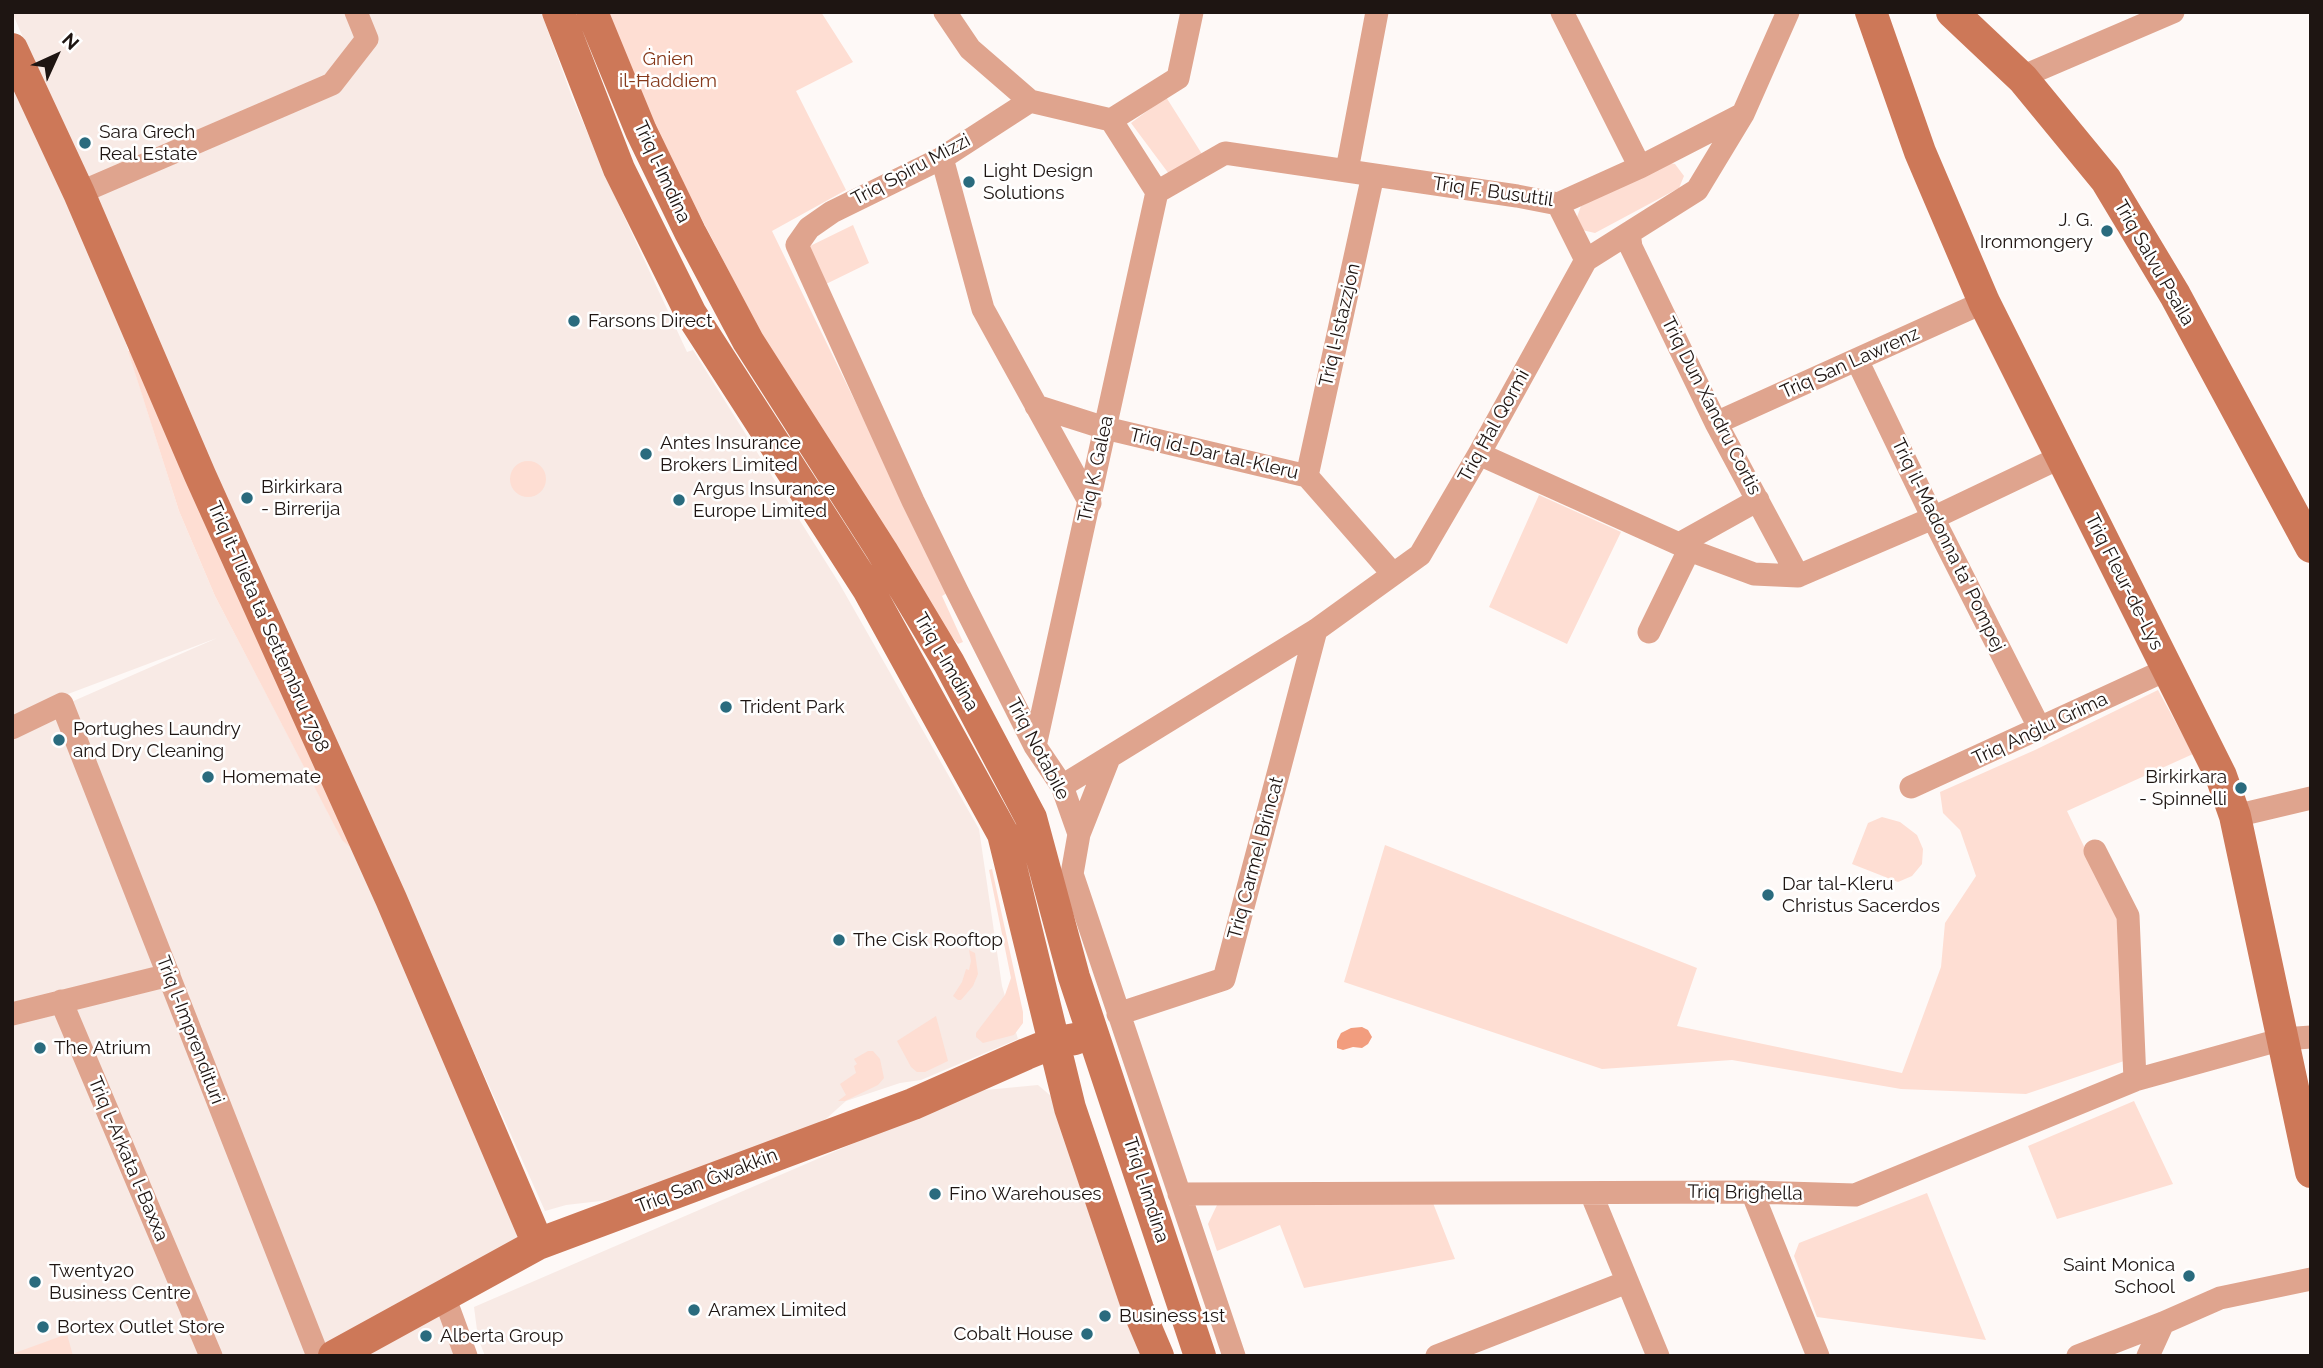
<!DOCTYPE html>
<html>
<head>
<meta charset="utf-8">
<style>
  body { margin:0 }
  #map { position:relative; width:2323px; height:1368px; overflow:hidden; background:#fef9f7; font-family:Raleway,sans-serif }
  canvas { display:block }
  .frame { position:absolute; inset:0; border:14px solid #1e1512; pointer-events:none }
  .north { position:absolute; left:21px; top:21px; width:70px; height:70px; -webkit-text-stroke:5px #fff; paint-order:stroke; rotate:45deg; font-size:19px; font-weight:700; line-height:28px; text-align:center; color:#1e1512 }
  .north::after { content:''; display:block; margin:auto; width:24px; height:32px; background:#1e1512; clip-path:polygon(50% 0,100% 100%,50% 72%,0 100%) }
</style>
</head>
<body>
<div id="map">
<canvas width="2323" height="1368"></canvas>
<div class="frame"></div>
<div class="north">N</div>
</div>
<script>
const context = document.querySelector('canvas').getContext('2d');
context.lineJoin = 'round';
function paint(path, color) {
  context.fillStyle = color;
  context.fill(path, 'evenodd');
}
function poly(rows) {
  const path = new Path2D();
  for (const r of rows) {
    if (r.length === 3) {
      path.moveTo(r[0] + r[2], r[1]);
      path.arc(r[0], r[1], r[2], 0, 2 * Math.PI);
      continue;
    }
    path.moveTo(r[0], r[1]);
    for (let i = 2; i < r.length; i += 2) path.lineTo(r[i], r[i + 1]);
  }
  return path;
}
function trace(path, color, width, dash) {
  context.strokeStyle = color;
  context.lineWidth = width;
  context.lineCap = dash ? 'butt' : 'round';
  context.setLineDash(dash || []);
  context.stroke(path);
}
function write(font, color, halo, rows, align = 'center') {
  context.font = font + ' Raleway,sans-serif';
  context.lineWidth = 5;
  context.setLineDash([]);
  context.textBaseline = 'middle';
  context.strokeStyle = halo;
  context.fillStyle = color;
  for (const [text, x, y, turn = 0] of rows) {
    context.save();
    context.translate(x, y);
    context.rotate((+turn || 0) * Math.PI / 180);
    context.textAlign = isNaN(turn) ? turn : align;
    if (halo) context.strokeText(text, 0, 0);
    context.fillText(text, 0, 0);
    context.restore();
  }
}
const built = poly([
  [12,12,541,12,572,97,622,212,687,352,693,350,839,583,979,829,1002,986,1018,1039,921,1080,900,1083,846,1101,827,1118,804,1132,670,1193,566,1205,545,1211,88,188],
  [12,64,116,312,179,511,215,596,342,839,357,853,525,1240,432,1293,457,1356,12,1356,12,728,217,638,12,715],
  [1038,1085,1051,1096,1143,1356,485,1356,478,1338,474,1307,975,1091]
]);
const green = poly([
  [607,12,821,12,853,62,796,91,846,190,772,231,945,586,947,593,942,596,963,642,958,644,944,628,763,337,653,125],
  [1166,97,1207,162,1172,178,1131,123],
  [1665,162,1675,164,1684,176,1679,188,1595,233,1582,230,1577,217,1581,206],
  [853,225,869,263,822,286,808,247],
  [128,351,132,351,357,853,342,840,215,596,179,511],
  [528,479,18],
  [1539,495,1621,532,1567,644,1489,607],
  [2158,690,2193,754,2067,811,2118,917,2124,1061,2026,1094,1901,1089,1732,1060,1602,1069,1344,982,1385,845,1697,968,1677,1026,1902,1073,1941,967,1945,923,1976,876,1960,830,1943,813,1940,792,2035,750],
  [1882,817,1900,822,1917,835,1923,849,1922,864,1912,876,1898,882,1852,864,1868,823],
  [992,869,1023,1012,1023,1023,1014,1035,983,1043,976,1037,976,1033,1005,995,1011,978,989,870],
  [969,950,975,953,978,974,973,986,961,1000,958,1000,953,996,962,982,966,969,969,970,971,961],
  [936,1016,948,1061,925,1072,917,1072,911,1067,897,1041],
  [868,1051,873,1051,880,1059,884,1078,878,1085,845,1101,838,1101,846,1095,840,1084,856,1073,854,1066,857,1064,854,1059],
  [2134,1101,2173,1184,2057,1219,2028,1146],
  [1927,1193,1986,1340,1817,1317,1794,1256,1799,1243],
  [1433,1203,1455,1259,1304,1288,1280,1225,1217,1251,1208,1224,1217,1205],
  [67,1334,73,1356,12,1356,12,1354]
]);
const water = poly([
  [1362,1027,1368,1030,1372,1037,1368,1044,1362,1048,1353,1047,1343,1050,1337,1048,1337,1041,1341,1033,1351,1028]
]);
const street = poly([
  [945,12,970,49,1030,101,1111,120],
  [1562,12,1640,167],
  [2023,79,2033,72,2173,12],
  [1030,101,942,158,832,212,809,228,797,245,913,501,957,591,1035,746,1062,786,1079,834,1072,874,1234,1356],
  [942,158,983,309,1090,503],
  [1347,170,1377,12],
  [1157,192,1225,153,1517,196,1558,204,1640,167,1743,114],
  [79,193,332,84,367,39,356,12],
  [1558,204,1586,260],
  [1629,233,1631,247,1716,423,1798,576],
  [1857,360,1933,518,2040,729],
  [1036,406,1105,428,1307,476,1393,574],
  [1716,423,1984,302],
  [1479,454,1679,544,1758,500],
  [1307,476,1373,175],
  [1679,544,1689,550,1754,574,1798,576,1933,518,2061,457],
  [1649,632,1689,550],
  [12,728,62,704,318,1356],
  [1035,746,1157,192,1111,120,1178,78,1192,12],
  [1062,786,1316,630,1420,555,1479,454,1586,260,1697,190,1743,114,1788,12],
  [1911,787,2168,669],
  [2235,816,2311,798],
  [1079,834,1109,758],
  [2095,851,2128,916,2135,1080],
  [61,1001,211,1356],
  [12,1014,169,975],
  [1118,1014,1224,979,1316,630],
  [1752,1192,1818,1356],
  [1591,1193,1658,1356],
  [1179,1194,1752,1192,1855,1195,2135,1080,2283,1039,2311,1037],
  [444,1296,466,1356],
  [1437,1356,1627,1282],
  [2078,1356,2163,1323,2220,1298,2311,1279],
  [2148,1356,2163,1323]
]);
const secondary = poly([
  [558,12,619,169,691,314,868,589,1003,834,1070,1108,1138,1309,1158,1356],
  [592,12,641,131,690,232,748,341,882,551,949,663,1031,818,1074,977,1200,1356],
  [1871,12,1920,152,1984,302,2221,776,2235,816,2311,1172],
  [1952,12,2023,79,2106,180,2175,295,2311,547],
  [12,49,79,193,200,475,391,899,538,1244],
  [334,1356,538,1244,913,1104,1026,1054,1053,1043,1075,1039]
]);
const markers = [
  [85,143,7,"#2a6b7e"],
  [969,182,7,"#2a6b7e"],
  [2107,231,7,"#2a6b7e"],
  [574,321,7,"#2a6b7e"],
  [646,454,7,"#2a6b7e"],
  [247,498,7,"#2a6b7e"],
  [679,500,7,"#2a6b7e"],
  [726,707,7,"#2a6b7e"],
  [59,740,7,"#2a6b7e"],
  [208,777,7,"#2a6b7e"],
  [2241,788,7,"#2a6b7e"],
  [1768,895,7,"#2a6b7e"],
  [839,940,7,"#2a6b7e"],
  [40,1048,7,"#2a6b7e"],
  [935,1194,7,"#2a6b7e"],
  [2189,1276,7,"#2a6b7e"],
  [35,1282,7,"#2a6b7e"],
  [694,1310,7,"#2a6b7e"],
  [1105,1316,7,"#2a6b7e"],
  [43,1327,7,"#2a6b7e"],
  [1087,1334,7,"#2a6b7e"],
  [426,1336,7,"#2a6b7e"]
];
const parkNames = [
  ["Ġnien",668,59],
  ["il-Ħaddiem",668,81]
];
const poiNames = [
  ["Sara Grech",99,132],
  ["Real Estate",99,154],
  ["Light Design",983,171],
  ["Solutions",983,193],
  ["J. G.",2093,220,"right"],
  ["Ironmongery",2093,242,"right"],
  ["Farsons Direct",588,321],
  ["Antes Insurance",660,443],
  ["Brokers Limited",660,465],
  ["Birkirkara",261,487],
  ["- Birrerija",261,509],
  ["Argus Insurance",693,489],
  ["Europe Limited",693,511],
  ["Trident Park",740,707],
  ["Portughes Laundry",73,729],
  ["and Dry Cleaning",73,751],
  ["Homemate",222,777],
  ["Birkirkara",2227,777,"right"],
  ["- Spinnelli",2227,799,"right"],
  ["Dar tal-Kleru",1782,884],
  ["Christus Sacerdos",1782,906],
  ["The Cisk Rooftop",853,940],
  ["The Atrium",54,1048],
  ["Fino Warehouses",949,1194],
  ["Saint Monica",2175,1265,"right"],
  ["School",2175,1287,"right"],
  ["Twenty20",49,1271],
  ["Business Centre",49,1293],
  ["Aramex Limited",708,1310],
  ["Business 1st",1119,1316],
  ["Bortex Outlet Store",57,1327],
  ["Cobalt House",1073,1334,"right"],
  ["Alberta Group",440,1336]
];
const streetNames = [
  ["Triq Spiru Mizzi",911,170,-28],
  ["Triq l-Imdina",662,172,65],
  ["Triq F. Busuttil",1493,192,8],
  ["Triq Salvu Psaila",2154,263,60],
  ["Triq l-Istazzjon",1340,325,-77],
  ["Triq San Lawrenz",1850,363,-24],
  ["Triq Dun Xandru Cortis",1711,406,63],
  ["Triq Ħal Qormi",1494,426,-61],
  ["Triq id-Dar tal-Kleru",1214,454,13],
  ["Triq K. Galea",1096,469,-78],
  ["Triq il-Madonna ta' Pompej",1948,545,64],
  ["Triq Fleur-de-Lys",2124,582,63],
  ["Triq it-Tlieta ta' Settembru 1798",268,627,66],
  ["Triq l-Imdina",946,662,60],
  ["Triq Anġlu Grima",2040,729,-25],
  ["Triq Notabile",1038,749,62],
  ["Triq Carmel Brincat",1256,858,-75],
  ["Triq l-Imprendituri",190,1030,69],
  ["Triq l-Arkata l-Baxxa",128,1159,67],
  ["Triq San Ġwakkin",707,1181,-21],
  ["Triq l-Imdina",1146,1190,72],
  ["Triq Brigħella",1745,1193,1]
];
paint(built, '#f8eae5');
paint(green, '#feded3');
paint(water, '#f29d7e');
trace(street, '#dfa48e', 23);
trace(secondary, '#cd7858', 32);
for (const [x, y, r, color] of markers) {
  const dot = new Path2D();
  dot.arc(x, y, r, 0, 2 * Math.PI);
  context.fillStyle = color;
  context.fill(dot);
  trace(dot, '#fff', 2.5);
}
write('19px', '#863a1c', '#fff', parkNames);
write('19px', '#1e1512', '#fff', poiNames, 'left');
write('19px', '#1e1512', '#fff', streetNames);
</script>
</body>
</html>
